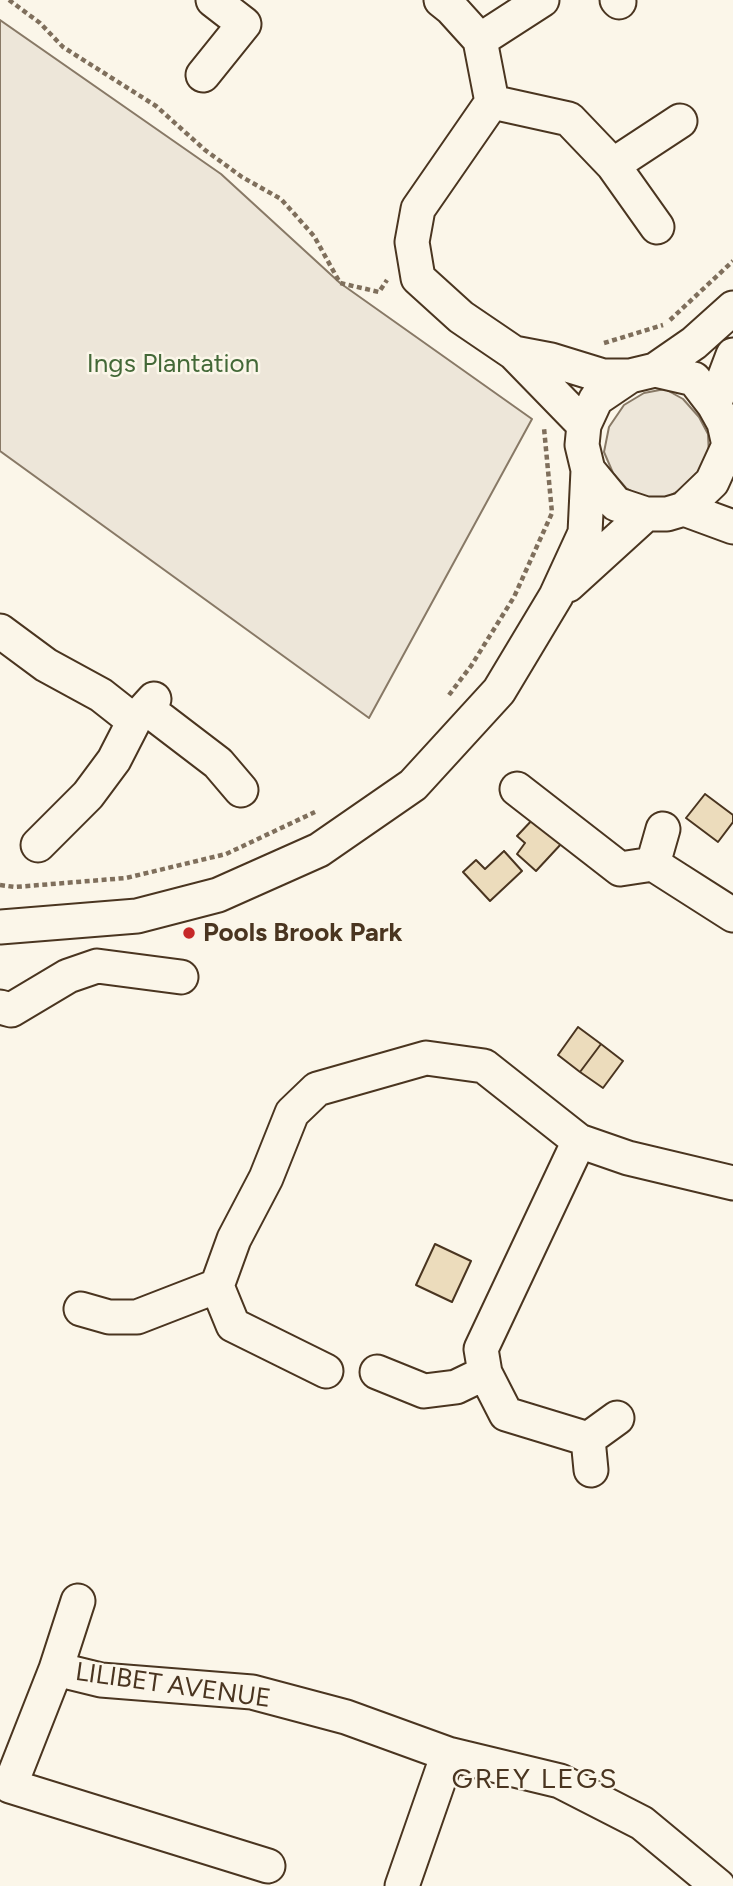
<!DOCTYPE html>
<html>
<head>
<meta charset="utf-8">
<style>
  body { margin:0 }
  canvas { display:block; background:#fbf6e9 }
</style>
</head>
<body>
<canvas width="733" height="1886"></canvas>
<script>
const context = document.querySelector('canvas').getContext('2d');
context.lineJoin = 'round';
function paint(path, color) {
  context.fillStyle = color;
  context.fill(path, 'evenodd');
}
function poly(rows) {
  const path = new Path2D();
  for (const r of rows) {
    path.moveTo(r[0], r[1]);
    for (let i = 2; i < r.length; i += 2) path.lineTo(r[i], r[i + 1]);
  }
  return path;
}
function trace(path, color, width, dash) {
  context.strokeStyle = color;
  context.lineWidth = width;
  context.lineCap = dash ? 'butt' : 'round';
  context.setLineDash(dash || []);
  context.stroke(path);
}
function write(font, color, halo, rows, align = 'center') {
  context.font = font + ' Figtree,sans-serif';
  context.lineWidth = 5;
  context.setLineDash([]);
  context.textBaseline = 'middle';
  context.strokeStyle = halo;
  context.fillStyle = color;
  for (const [text, x, y, turn = 0] of rows) {
    context.save();
    context.translate(x, y);
    context.rotate((+turn || 0) * Math.PI / 180);
    context.textAlign = isNaN(turn) ? turn : align;
    if (halo) context.strokeText(text, 0, 0);
    context.fillText(text, 0, 0);
    context.restore();
  }
}
const green = poly([
  [0,20,221,174,340,283,532,419,369,718,0,451,0,20],
  [665,389,683,399,699,417,708,434,709,456,700,472,685,487,664,499,643,498,626,488,613,473,604,452,609,427,624,405,644,393,665,389]
]);
const building = poly([
  [705,794,733,815,733,822,718,842,686,818,705,794],
  [534,818,562,843,536,871,517,854,525,843,517,836,534,818],
  [504,851,522,871,490,901,463,872,476,860,485,869,504,851],
  [578,1027,601,1044,580,1072,558,1055,578,1027],
  [601,1044,623,1061,603,1088,580,1072,601,1044],
  [435,1244,471,1261,452,1302,416,1285,435,1244]
]);
const path = poly([
  [9,0,40,23,63,47,156,106,205,150,242,177,281,199,314,236,340,283,379,292,387,280],
  [670,320,733,261],
  [604,343,663,325],
  [449,695,471,666,514,597,552,513,544,428],
  [0,885,15,887,126,878,226,854,315,812]
]);
const minor = poly([
  [441,0,451,8,480,40,492,102],
  [617,0,619,2],
  [480,40,542,0],
  [203,75,244,24,213,0],
  [657,227,613,165,680,121],
  [514,353,551,360,603,376,630,376],
  [655,370,694,379,714,405,724,423,729,445,712,482,684,509,667,514,646,514,616,504,588,470,582,445,584,425,596,399,630,376,655,370],
  [655,370,694,343,733,308],
  [714,405,733,355],
  [584,425,514,353,461,317,418,278,412,242,418,209,492,102,569,119,613,165],
  [684,509,733,527],
  [568,585,646,514],
  [0,631,46,665,101,695,134,721],
  [146,708,218,763,241,790],
  [517,789,620,869,653,864,663,829],
  [38,845,88,795,114,760,134,721,154,699],
  [653,864,733,915],
  [0,927,137,916,218,895,319,850,413,785,499,691,556,596,585,533,588,470],
  [0,1007,11,1010,68,976,97,966,181,977],
  [579,1141,481,1349,485,1373,506,1414,588,1439],
  [217,1286,234,1239,266,1178,292,1113,317,1089,426,1058,484,1066,579,1141,628,1158,733,1183],
  [81,1309,109,1317,137,1317,217,1286,233,1325,326,1371],
  [377,1372,424,1391,456,1387,485,1373],
  [591,1470,588,1439,617,1418],
  [78,1601,56,1669,10,1786,268,1866],
  [56,1669,101,1680,252,1692,346,1717,448,1754,560,1781,642,1823,718,1886],
  [402,1886,448,1754]
]);
const markers = [
  [189,933,7,"#c62828"]
];
const parkNames = [
  ["Ings Plantation",173,364]
];
const poiNames = [
  ["Pools Brook Park",203,933]
];
const streetNames = [
  ["LILIBET AVENUE",173,1686,8]
];
const neighbourhoodNames = [
  ["GREY LEGS",535,1780]
];
paint(green, '#ede6d9');
trace(green, '#887966', 2);
paint(building, '#ecdcbc');
trace(building, '#4a3520', 2);
trace(minor, '#4a3520', 37);
trace(path, '#7f6f5c', 4.5, [5, 3.5]);
trace(minor, '#fbf6e9', 33);
for (const [x, y, r, color] of markers) {
  const dot = new Path2D();
  dot.arc(x, y, r, 0, 2 * Math.PI);
  context.fillStyle = color;
  context.fill(dot);
  trace(dot, '#fbf6e9', 2.5);
}
write('26px', '#436837', '#fbf6e9', parkNames);
write('bold 26px', '#4a3520', '#fbf6e9', poiNames, 'left');
write('26px', '#4a3520', '#fbf6e9', streetNames);
context.letterSpacing = '2px';
write('28px', '#4a3520', '#fbf6e9', neighbourhoodNames);
context.letterSpacing = '0px';
</script>
</body>
</html>
